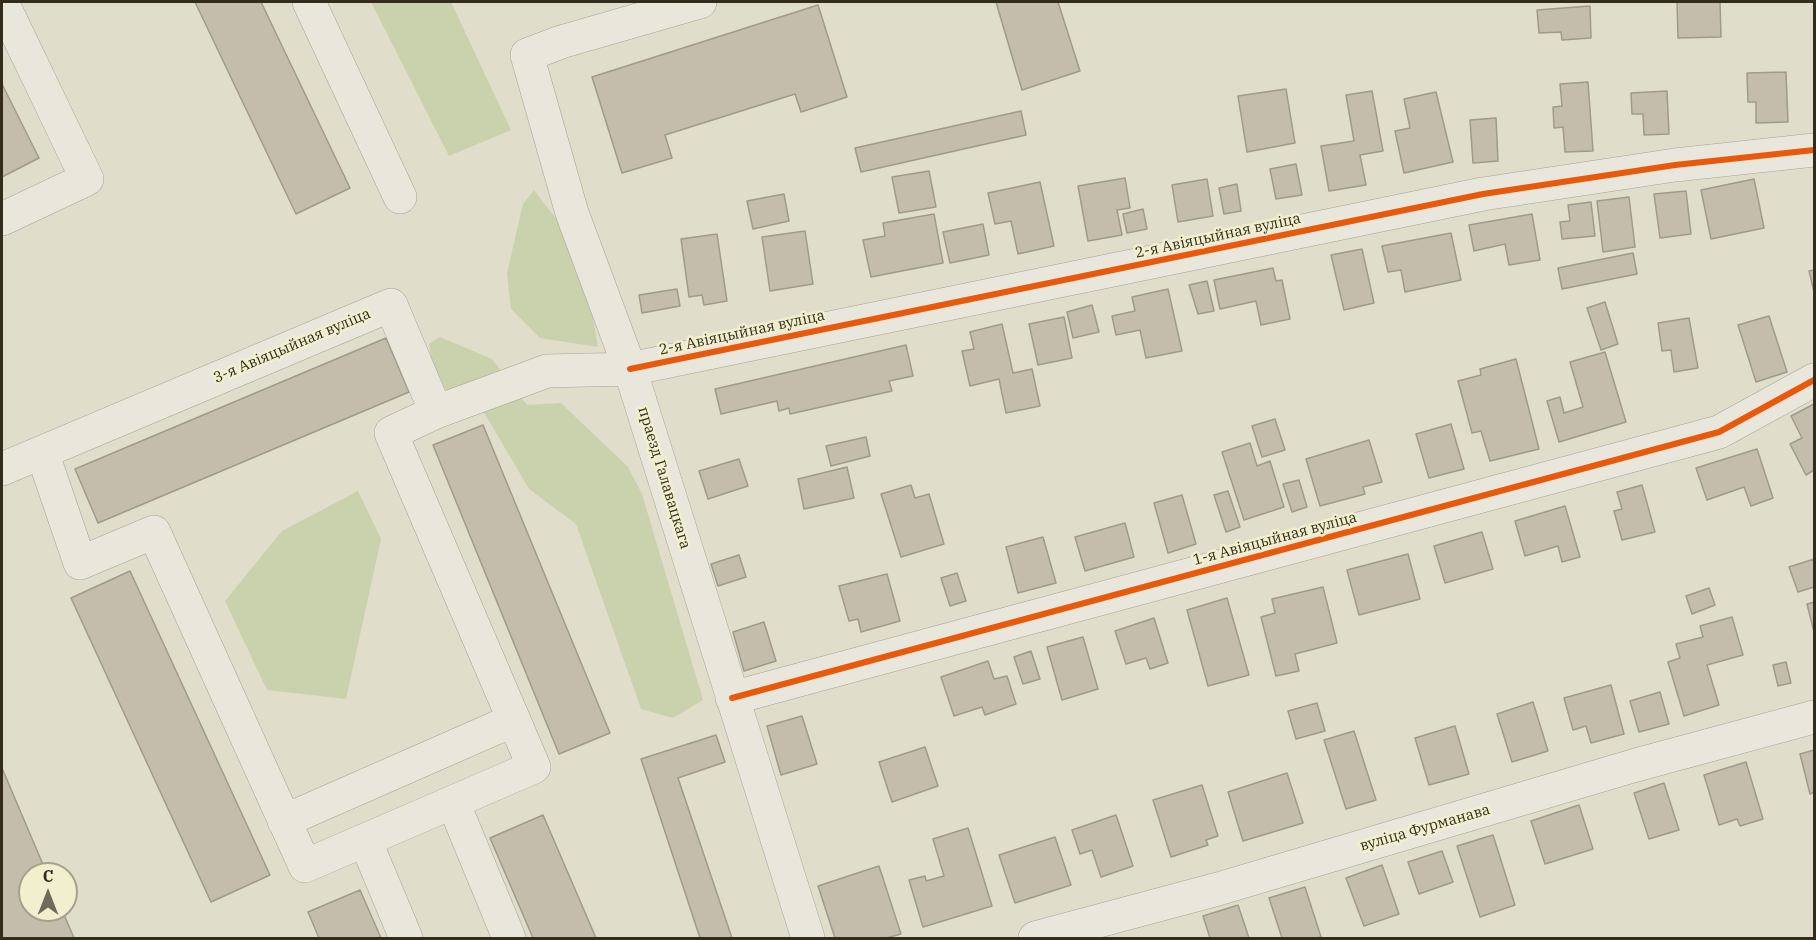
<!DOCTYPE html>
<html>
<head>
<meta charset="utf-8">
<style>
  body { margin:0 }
  #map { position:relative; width:1816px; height:940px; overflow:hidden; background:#e0deca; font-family:"IBM Plex Serif",serif }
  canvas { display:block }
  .frame { position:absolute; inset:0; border:3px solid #332c1d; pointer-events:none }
  .north { position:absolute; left:18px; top:862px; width:60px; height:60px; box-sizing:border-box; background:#f2efcf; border:2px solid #a6a188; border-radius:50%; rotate:0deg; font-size:16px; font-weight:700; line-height:24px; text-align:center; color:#332c1d }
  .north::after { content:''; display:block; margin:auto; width:21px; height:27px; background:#706a5a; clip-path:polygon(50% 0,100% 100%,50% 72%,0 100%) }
</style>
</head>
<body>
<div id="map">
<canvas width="1816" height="940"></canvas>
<div class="frame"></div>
<div class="north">С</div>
</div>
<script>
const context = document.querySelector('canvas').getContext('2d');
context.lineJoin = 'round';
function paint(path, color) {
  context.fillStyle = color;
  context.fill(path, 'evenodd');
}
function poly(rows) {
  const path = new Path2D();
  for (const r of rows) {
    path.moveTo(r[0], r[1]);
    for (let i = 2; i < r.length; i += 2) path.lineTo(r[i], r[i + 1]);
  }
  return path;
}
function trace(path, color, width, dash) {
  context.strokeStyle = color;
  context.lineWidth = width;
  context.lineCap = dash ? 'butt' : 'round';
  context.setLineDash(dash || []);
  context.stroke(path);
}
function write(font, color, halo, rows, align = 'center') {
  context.font = font + ' "IBM Plex Serif",serif';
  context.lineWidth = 5;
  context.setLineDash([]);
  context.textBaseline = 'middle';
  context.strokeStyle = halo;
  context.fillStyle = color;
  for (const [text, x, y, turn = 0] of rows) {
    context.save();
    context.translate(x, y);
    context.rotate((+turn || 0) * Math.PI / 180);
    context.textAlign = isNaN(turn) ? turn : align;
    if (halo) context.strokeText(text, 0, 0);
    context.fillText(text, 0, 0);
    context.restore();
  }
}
const green = poly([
  [371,2,451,2,511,130,449,156],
  [534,190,563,228,593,318,598,347,540,338,511,309,507,273,523,204],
  [440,337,492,359,527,405,561,403,628,467,642,494,703,700,673,718,641,709,576,524,529,489,485,414,435,382,429,344],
  [358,491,381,539,346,699,267,690,225,601,282,531]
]);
const building = poly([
  [195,2,261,2,350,188,296,214,195,2],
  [996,2,1058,2,1080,71,1022,90,996,2],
  [1677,2,1720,2,1721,37,1678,38,1677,2],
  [818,5,847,97,801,112,795,94,665,135,672,158,622,173,592,77,818,5],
  [1590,6,1591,38,1562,40,1561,32,1539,33,1537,10,1590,6],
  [1786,72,1788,122,1756,123,1756,102,1748,102,1747,73,1786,72],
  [1588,82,1593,151,1565,152,1563,127,1554,128,1553,107,1562,106,1560,84,1588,82],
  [2,84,39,158,2,177,2,84],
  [1286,89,1295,143,1247,152,1238,96,1286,89],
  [1372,91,1383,151,1360,155,1366,185,1329,191,1321,146,1354,141,1346,95,1372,91],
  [1667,91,1669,134,1644,135,1643,114,1632,114,1631,93,1667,91],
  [1436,92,1453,162,1404,173,1395,131,1410,128,1404,99,1436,92],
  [1021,111,1026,135,861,172,855,148,1021,111],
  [1496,118,1498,161,1473,163,1470,120,1496,118],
  [1296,164,1302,195,1276,199,1270,169,1296,164],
  [929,171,936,207,899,213,892,177,929,171],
  [1125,178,1130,208,1117,210,1122,235,1088,241,1078,186,1125,178],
  [1207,179,1213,216,1178,222,1172,185,1207,179],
  [1754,179,1764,228,1711,239,1701,190,1754,179],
  [1040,182,1054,246,1018,254,1011,221,995,224,988,193,1040,182],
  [1237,184,1241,211,1224,214,1219,188,1237,184],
  [1686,191,1691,234,1660,238,1654,194,1686,191],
  [784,194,789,221,753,229,747,201,784,194],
  [1629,197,1635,247,1603,252,1597,201,1629,197],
  [1591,202,1595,236,1562,239,1560,222,1570,221,1568,205,1591,202],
  [1143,209,1147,229,1127,233,1123,214,1143,209],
  [934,214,943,263,871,277,863,240,885,236,883,223,934,214],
  [1532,214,1540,260,1509,265,1505,244,1474,251,1469,225,1532,214],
  [983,224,989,255,950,263,943,232,983,224],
  [805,231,813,284,770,291,762,237,805,231],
  [1451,233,1461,280,1405,292,1401,270,1388,272,1382,246,1451,233],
  [717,234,727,301,704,305,702,295,689,297,681,239,717,234],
  [1362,249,1374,303,1344,310,1331,255,1362,249],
  [1633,253,1637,274,1562,289,1558,268,1633,253],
  [1273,268,1276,281,1282,280,1290,319,1261,325,1256,301,1220,309,1214,280,1273,268],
  [1814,270,1814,292,1809,271,1814,270],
  [1207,281,1214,311,1198,314,1189,285,1207,281],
  [677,289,680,306,642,313,639,295,677,289],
  [1168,289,1182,351,1146,358,1140,330,1116,335,1112,316,1135,311,1132,297,1168,289],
  [1605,302,1618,344,1601,350,1587,308,1605,302],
  [1092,305,1099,332,1073,338,1067,312,1092,305],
  [1769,316,1787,372,1756,382,1738,325,1769,316],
  [1064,317,1072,358,1038,365,1029,324,1064,317],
  [1689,318,1698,368,1674,372,1671,350,1662,351,1658,323,1689,318],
  [1002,324,1013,373,1032,369,1040,406,1006,413,999,379,970,386,962,351,974,349,970,332,1002,324],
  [386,338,409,392,98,523,75,469,386,338],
  [906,345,913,376,889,381,892,391,790,414,789,408,779,411,777,401,721,414,715,389,906,345],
  [1605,352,1626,422,1559,442,1547,401,1560,397,1564,413,1583,407,1570,362,1605,352],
  [1516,359,1539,449,1490,461,1481,431,1472,433,1458,381,1481,375,1480,369,1516,359],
  [1814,404,1814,470,1806,475,1790,444,1802,438,1791,416,1814,404],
  [1275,419,1285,450,1262,457,1252,426,1275,419],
  [1451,424,1464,469,1429,478,1416,434,1451,424],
  [483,425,610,733,559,754,433,445,483,425],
  [866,437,870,456,831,466,826,446,866,437],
  [1369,440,1382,482,1363,487,1365,494,1320,506,1306,459,1369,440],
  [1250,443,1257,466,1270,461,1284,507,1244,520,1222,452,1250,443],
  [1757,449,1773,498,1751,506,1744,487,1707,500,1696,468,1757,449],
  [739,459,748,486,708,499,699,471,739,459],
  [847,467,854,498,804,509,798,479,847,467],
  [1299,480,1307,507,1292,512,1283,484,1299,480],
  [911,485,915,498,929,494,944,544,901,557,881,494,911,485],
  [1642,485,1655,532,1622,540,1614,511,1622,509,1617,492,1642,485],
  [1228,491,1240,527,1226,532,1214,495,1228,491],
  [1182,495,1196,544,1168,553,1154,503,1182,495],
  [1565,506,1580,557,1562,562,1558,546,1525,556,1515,521,1565,506],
  [1125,523,1134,557,1085,571,1075,537,1125,523],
  [1482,532,1493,569,1445,583,1434,546,1482,532],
  [1043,537,1056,583,1018,593,1006,547,1043,537],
  [1408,554,1420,599,1359,615,1347,570,1408,554],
  [739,555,746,577,718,586,711,564,739,555],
  [1814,559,1814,587,1798,592,1789,567,1814,559],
  [130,571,270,875,211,902,71,598,130,571],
  [957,573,966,601,950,606,941,578,957,573],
  [887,574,900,621,861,632,858,619,849,621,839,586,887,574],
  [1323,587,1337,643,1295,654,1299,671,1276,676,1261,617,1275,613,1272,599,1323,587],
  [1709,588,1715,605,1692,614,1686,596,1709,588],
  [1227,598,1249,675,1208,686,1187,610,1227,598],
  [1814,602,1814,632,1807,604,1814,602],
  [1732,617,1743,655,1707,665,1719,705,1684,716,1668,662,1680,658,1676,644,1703,637,1700,626,1732,617],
  [1154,618,1168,663,1150,669,1146,658,1126,664,1115,631,1154,618],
  [764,622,776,661,744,671,733,632,764,622],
  [1083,637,1098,689,1062,700,1047,647,1083,637],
  [1031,651,1040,679,1023,684,1014,657,1031,651],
  [988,661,994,679,1007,676,1016,704,985,715,982,707,954,716,941,677,988,661],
  [1786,662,1791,683,1778,686,1773,665,1786,662],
  [1611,685,1624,734,1591,743,1586,726,1573,730,1564,698,1611,685],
  [1660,692,1669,724,1639,732,1630,701,1660,692],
  [1533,702,1548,751,1512,762,1497,714,1533,702],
  [1317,703,1325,731,1296,739,1288,711,1317,703],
  [802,716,817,764,781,775,767,726,802,716],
  [1455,726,1469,774,1429,785,1415,738,1455,726],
  [1354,731,1376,800,1346,809,1324,740,1354,731],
  [716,735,725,762,678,778,732,938,700,938,641,759,716,735],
  [925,747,938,786,892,802,879,762,925,747],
  [1814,750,1814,792,1810,794,1800,754,1814,750],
  [1746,762,1763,819,1740,826,1737,819,1719,825,1704,775,1746,762],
  [2,768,47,874,30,874,30,910,62,910,74,938,3,938,2,935,2,768],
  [1287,773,1303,823,1243,841,1228,792,1287,773],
  [1664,783,1679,830,1649,839,1634,793,1664,783],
  [1202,785,1218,836,1206,840,1208,845,1171,857,1153,800,1202,785],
  [1579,805,1593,849,1545,864,1531,821,1579,805],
  [543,815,596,938,533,938,490,838,543,815],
  [1116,815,1133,866,1101,877,1092,850,1080,854,1072,830,1116,815],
  [968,828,992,906,923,927,909,880,925,876,926,881,944,876,933,839,968,828],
  [1493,835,1515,905,1480,917,1457,846,1493,835],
  [1055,837,1071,885,1015,903,999,855,1055,837],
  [1442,851,1453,882,1419,894,1408,862,1442,851],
  [1382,865,1399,914,1364,926,1346,878,1382,865],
  [879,866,901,934,886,938,835,938,818,886,879,866],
  [1305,887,1321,937,1315,938,1282,938,1269,898,1305,887],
  [360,890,381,938,319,938,308,912,360,890],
  [1238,905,1249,938,1210,938,1203,916,1238,905]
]);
const minor = poly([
  [2,2,87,179,2,219],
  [309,2,400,197],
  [700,2,561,42,527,55,572,213,630,369,808,938],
  [42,452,80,563,154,532,305,866,534,767,391,433,436,412],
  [2,469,391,305,436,412,547,371,630,369,1483,194,1675,165,1814,150],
  [732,698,1719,432,1814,380],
  [453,802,509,938],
  [284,821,514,720],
  [365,840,406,938],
  [1035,938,1218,889,1636,765,1814,717]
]);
const cycleway = poly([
  [630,369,1483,194,1675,165,1814,150],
  [732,698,1719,432,1814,380]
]);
const streetNames = [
  ["2-я Авіяцыйная вуліца",1218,236,-12],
  ["2-я Авіяцыйная вуліца",742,333,-12],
  ["3-я Авіяцыйная вуліца",292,346,-23],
  ["праезд Галавацкага",664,478,73],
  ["1-я Авіяцыйная вуліца",1275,539,-15],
  ["вуліца Фурманава",1425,828,-16]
];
paint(green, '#cad1ad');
paint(building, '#c4bdab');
trace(building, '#a09a8a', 1.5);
trace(minor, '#a5a294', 34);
trace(minor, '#e9e7db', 33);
trace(cycleway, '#e8590c', 6);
write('15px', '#332c1d', '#f2efcf', streetNames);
</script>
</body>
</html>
